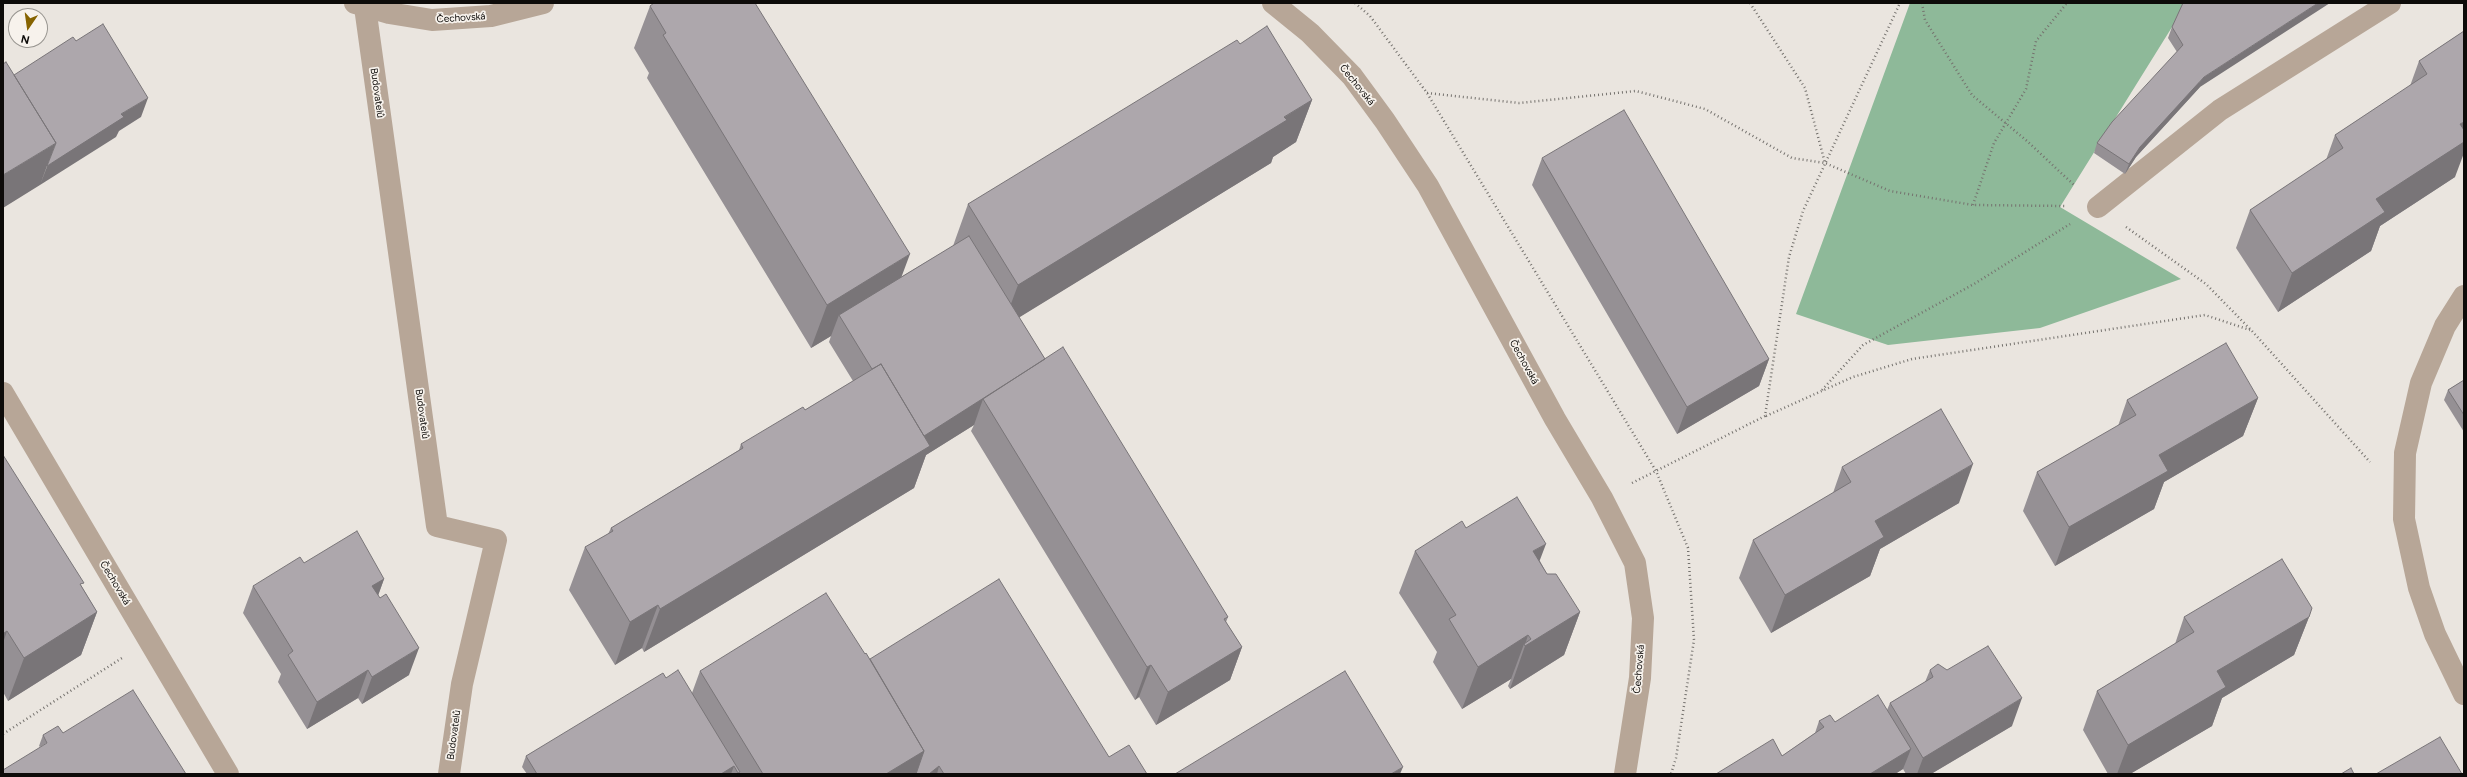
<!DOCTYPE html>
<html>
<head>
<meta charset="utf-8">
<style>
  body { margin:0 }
  #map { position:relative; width:2467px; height:777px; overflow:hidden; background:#eae5df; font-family:Figtree,sans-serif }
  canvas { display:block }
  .frame { position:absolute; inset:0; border:4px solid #0d0b09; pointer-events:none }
  .north { position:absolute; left:8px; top:8px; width:40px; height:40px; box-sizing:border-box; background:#f7f2ec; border:1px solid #999691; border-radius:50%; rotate:193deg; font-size:11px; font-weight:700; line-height:16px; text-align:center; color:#0d0b09 }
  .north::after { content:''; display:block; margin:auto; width:14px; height:18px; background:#866300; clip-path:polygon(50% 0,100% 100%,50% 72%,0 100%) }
</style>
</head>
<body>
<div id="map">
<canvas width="2467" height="777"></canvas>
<div class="frame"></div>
<div class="north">N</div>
</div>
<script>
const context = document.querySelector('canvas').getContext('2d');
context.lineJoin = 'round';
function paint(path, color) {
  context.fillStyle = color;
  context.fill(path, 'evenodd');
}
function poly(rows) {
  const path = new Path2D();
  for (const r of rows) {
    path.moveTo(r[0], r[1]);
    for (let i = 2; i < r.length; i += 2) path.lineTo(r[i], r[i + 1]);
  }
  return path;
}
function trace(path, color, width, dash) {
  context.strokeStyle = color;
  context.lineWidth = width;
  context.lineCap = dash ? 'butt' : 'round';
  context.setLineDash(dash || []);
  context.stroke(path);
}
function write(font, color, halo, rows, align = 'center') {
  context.font = font + ' Figtree,sans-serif';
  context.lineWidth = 3.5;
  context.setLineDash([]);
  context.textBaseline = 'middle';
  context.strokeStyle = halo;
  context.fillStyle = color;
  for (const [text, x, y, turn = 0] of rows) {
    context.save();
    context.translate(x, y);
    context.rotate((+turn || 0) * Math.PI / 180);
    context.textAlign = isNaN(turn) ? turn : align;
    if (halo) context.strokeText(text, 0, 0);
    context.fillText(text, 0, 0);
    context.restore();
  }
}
const forest = poly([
  [1910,3,2187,3,2060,207,2181,279,2040,328,1888,345,1796,314]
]);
const path = poly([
  [1355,3,1370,16,1427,93,1656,471,1688,548,1694,640,1676,758,1671,774],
  [1750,3,1805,88,1825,163,1890,191,1973,205,2066,206],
  [1922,3,1925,20,1972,95,2027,141,2074,185],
  [1427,93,1519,103,1636,91,1705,109,1792,158,1825,163],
  [1973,205,1994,143,2026,89,2036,41,2067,3],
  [2126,227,2206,284,2252,331,2370,462],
  [1822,390,1863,345,1974,284,2070,224],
  [1766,416,1853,377,1912,359,2205,315,2250,330],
  [1632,483,1765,416,1789,257,1803,211,1900,3],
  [3,734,122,658]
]);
const service = poly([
  [2098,207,2220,110,2390,3]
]);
const minor = poly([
  [355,3,389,13,432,20,491,16,543,3],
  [1273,3,1310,33,1352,76,1385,121,1428,186,1555,419,1602,498,1635,563,1643,618,1640,678,1625,774],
  [365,7,437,526,496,540,462,684,449,774],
  [2464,296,2445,326,2421,383,2405,453,2404,519,2419,588,2435,634,2464,694],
  [3,393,228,774]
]);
const wall = poly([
  [2183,3,2200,87,2136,157,2125,174,2094,153,2097,143,2177,52,2168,38,2172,27],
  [650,6,901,277,953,246,968,204,1240,44,1312,100,1296,142,1273,157,1271,163,1019,317,1045,359,1228,617,1226,622,1242,647,1230,680,1156,725,1139,697,1135,700,971,431,974,425,926,455,914,488,644,652,642,648,615,665,569,590,585,547,608,534,611,528,739,450,741,444,805,410,853,381,829,342,831,336,811,348,647,78,649,73,634,48],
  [2464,31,2455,177,2380,226,2371,251,2278,312,2236,248,2250,210,2326,160,2335,135,2410,86,2419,61],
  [1542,158,1769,359,1759,386,1677,434,1532,185],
  [2464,380,2464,432,2444,400,2448,390],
  [2258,398,2243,436,2164,482,2154,509,2055,566,2023,511,2037,472,2118,426,2127,400],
  [3,455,97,612,81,655,8,701,3,692],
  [1842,467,1959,503,1880,549,1870,576,1771,633,1739,578,1753,540,1833,493],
  [1466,528,1540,561,1547,574,1580,612,1564,655,1510,689,1508,686,1511,679,1462,709,1433,662,1437,652,1399,593,1415,551],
  [304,563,384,579,378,596,409,675,362,704,358,698,307,729,278,682,281,674,243,613,253,586],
  [2184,617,2309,617,2294,655,2222,698,2212,726,2130,774,2108,774,2083,730,2097,691,2175,644],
  [865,654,870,659,1109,757,1147,774,527,774,522,767,526,756,666,678,692,693,700,671],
  [1930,670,2012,726,1931,774,1906,774,1903,769,1895,774,1716,774,1782,756,1815,733,1819,721,1835,722,1887,710,1890,703,1925,682],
  [63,733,40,747,39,746,43,735]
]);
const shadedWall = poly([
  [2318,3,2330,3,2200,87,2136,157,2125,174,2129,164,2140,147,2204,77],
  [148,98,141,117,119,131,116,137,40,185,47,166,121,114],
  [1312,100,1296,142,1273,157,1271,163,1002,328,1018,285],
  [2464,122,2464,153,2455,177,2380,226,2371,251,2278,312,2292,273,2460,124],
  [56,143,40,185,3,208,3,175],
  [910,254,894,297,839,315,831,336,811,348,827,305],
  [1045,359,983,399,974,425,926,455,914,488,644,652,660,609,916,441],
  [1769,359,1759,386,1677,434,1687,407],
  [2258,398,2243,436,2164,482,2154,509,2055,566,2069,527,2159,455],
  [1973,464,1959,503,1880,549,1870,576,1771,633,1785,595,1875,521],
  [1546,544,1530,586,1533,551],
  [384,579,374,606,372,586],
  [658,605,642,648,615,665,630,622],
  [97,612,81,655,8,701,24,658],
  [1580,612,1564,655,1510,689,1525,646],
  [2309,617,2294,655,2222,698,2212,726,2130,774,2117,774,2128,745,2217,671],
  [7,631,3,643,4,633],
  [1528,635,1525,645,1524,644,1511,679,1462,709,1478,667],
  [1242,647,1230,680,1156,725,1168,692],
  [419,648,409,675,362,704,372,677],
  [1151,665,1139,697,1135,700,1147,667],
  [368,670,358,698,307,729,317,702],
  [2022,698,2012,726,1931,774,1917,774,1923,758],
  [1911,749,1903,769,1895,774,1870,774],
  [924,751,916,774,886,774],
  [734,766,731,774,721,774],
  [939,766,937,774,929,774],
  [1403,767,1400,774,1391,774]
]);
const building = poly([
  [654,3,755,3,910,254,827,305,663,35,666,33,650,6,654,3],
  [2183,3,2318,3,2204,77,2140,147,2129,164,2097,143,2112,122,2183,45,2172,27,2183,3],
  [103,24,148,98,121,114,124,117,47,166,56,143,14,75,73,37,76,41,103,24],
  [1267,26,1312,100,1284,117,1287,120,1018,285,968,204,1237,40,1240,44,1267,26],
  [2464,31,2464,122,2460,124,2464,130,2464,142,2376,199,2385,212,2292,273,2250,210,2343,148,2335,135,2427,74,2419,61,2464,31],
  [6,62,56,143,3,175,3,64,6,62],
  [1624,110,1769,359,1687,407,1542,158,1624,110],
  [969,236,1045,359,924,436,881,364,872,369,839,315,969,236],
  [2226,343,2258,398,2159,455,2168,471,2069,527,2037,472,2136,415,2127,400,2226,343],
  [1063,347,1228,617,1224,619,1242,647,1168,692,1151,665,1147,667,983,399,1063,347],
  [881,364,930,446,660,609,658,605,630,622,585,547,613,531,611,528,743,448,741,444,803,407,805,410,881,364],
  [2464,380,2464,415,2448,390,2464,380],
  [1941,409,1973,464,1875,521,1884,537,1785,595,1753,540,1851,482,1842,467,1941,409],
  [3,455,84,583,80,584,97,612,24,658,7,631,4,633,3,632,3,455],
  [1517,497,1546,544,1533,551,1547,574,1556,574,1580,612,1525,646,1524,644,1531,639,1528,635,1478,667,1449,619,1456,615,1415,551,1462,521,1466,528,1517,497],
  [357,531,384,579,372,586,380,598,386,594,419,648,372,677,368,670,317,702,288,655,293,651,253,586,300,557,304,563,357,531],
  [2282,559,2312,608,2309,617,2217,671,2226,687,2128,745,2097,691,2194,632,2184,617,2282,559],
  [999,579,1109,757,1129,745,1147,774,944,774,939,766,929,774,916,774,924,751,870,659,999,579],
  [826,593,865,654,866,653,924,751,886,774,763,774,700,671,826,593],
  [1988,646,2022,698,1923,758,1890,703,1933,677,1930,670,1938,664,1947,670,1988,646],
  [678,670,740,772,738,773,734,766,721,774,537,774,526,756,663,673,666,678,678,670],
  [1345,671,1403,767,1391,774,1175,774,1345,671],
  [133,690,186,774,3,774,3,770,47,743,43,735,58,726,63,733,133,690],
  [1878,695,1911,749,1870,774,1716,774,1773,739,1782,756,1824,727,1819,721,1830,715,1835,722,1878,695],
  [2440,737,2462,774,2376,774,2440,737],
  [2351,768,2354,774,2341,774,2351,768]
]);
const streetNames = [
  ["Čechovská",461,18,-4],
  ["Čechovská",1357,85,51],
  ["Budovatelů",377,93,82],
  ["Čechovská",1524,362,61],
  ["Budovatelů",422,414,82],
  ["Čechovská",115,583,59],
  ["Čechovská",1639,669,-85],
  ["Budovatelů",454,735,-82]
];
paint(forest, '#8eb999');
trace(path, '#75726e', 2.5, [1, 3]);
trace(service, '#b7a697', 22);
trace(minor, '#b7a697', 22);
paint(wall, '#959094');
paint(shadedWall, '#797578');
paint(building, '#ada7ac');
trace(building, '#797578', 1);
write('10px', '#0d0b09', '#f7f2ec', streetNames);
</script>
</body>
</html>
